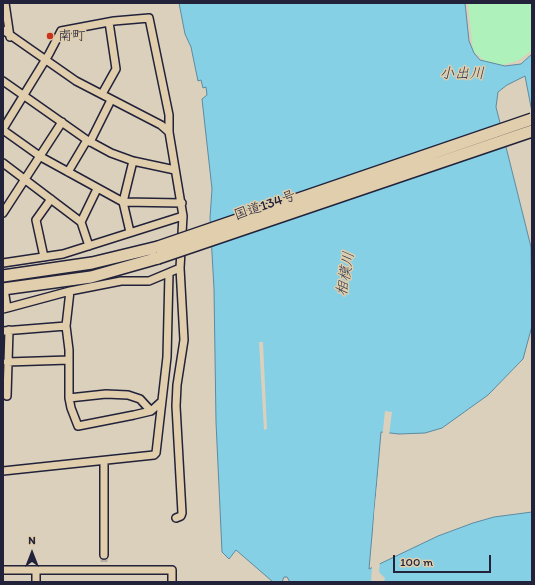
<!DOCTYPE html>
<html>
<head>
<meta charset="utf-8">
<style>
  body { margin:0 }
  #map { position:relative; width:535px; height:585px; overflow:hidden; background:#dbd0bc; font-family:Itim,sans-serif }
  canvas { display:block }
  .frame { position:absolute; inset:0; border:4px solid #22223b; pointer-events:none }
  .north { position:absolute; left:12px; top:533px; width:40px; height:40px; -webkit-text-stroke:3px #e0ceac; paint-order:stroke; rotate:0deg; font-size:11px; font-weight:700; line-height:16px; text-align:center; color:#22223b }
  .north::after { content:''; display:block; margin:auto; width:14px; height:18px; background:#22223b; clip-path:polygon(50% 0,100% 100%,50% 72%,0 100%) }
  .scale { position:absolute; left:393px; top:555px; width:98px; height:18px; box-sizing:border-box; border:2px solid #22223b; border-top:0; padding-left:5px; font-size:12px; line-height:14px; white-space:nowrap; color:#22223b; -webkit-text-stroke:3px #e0ceac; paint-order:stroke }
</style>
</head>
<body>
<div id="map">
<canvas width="535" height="585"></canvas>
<div class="frame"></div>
<div class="north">N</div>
<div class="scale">100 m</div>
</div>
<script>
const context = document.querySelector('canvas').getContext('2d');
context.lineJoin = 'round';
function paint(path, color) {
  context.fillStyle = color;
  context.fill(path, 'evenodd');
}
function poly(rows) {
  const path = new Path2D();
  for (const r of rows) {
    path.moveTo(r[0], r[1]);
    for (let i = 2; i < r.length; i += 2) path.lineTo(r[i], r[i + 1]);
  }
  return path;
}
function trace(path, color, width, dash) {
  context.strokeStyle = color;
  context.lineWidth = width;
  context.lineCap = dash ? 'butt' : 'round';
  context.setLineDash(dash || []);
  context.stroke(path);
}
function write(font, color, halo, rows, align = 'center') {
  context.font = font + ' Itim,"Klee One",sans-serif';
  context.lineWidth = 3;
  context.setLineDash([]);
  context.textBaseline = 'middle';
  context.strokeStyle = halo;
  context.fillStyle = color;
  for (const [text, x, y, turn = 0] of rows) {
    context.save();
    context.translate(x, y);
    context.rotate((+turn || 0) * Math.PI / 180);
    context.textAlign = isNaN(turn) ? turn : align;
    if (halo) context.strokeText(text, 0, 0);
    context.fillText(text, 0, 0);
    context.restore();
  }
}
const green = poly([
  [468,3,532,3,532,51,517,61,499,66,487,63,473,51]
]);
const water = poly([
  [179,3,465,3,469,41,474,53,480,60,505,66,521,64,532,54,532,112,525,76,507,85,498,92,496,107,531,247,532,326,523,359,488,395,442,428,425,433,399,434,381,432,369,569,438,536,473,523,494,517,532,512,532,582,290,582,287,577,284,577,282,582,273,582,236,550,229,559,222,552,216,422,214,289,210,218,212,189,202,99,207,95,206,87,203,88,201,80,198,81,191,47,185,34,179,3]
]);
const pier = poly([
  [259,342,263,342,267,429,264,430],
  [385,411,392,412,389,435,383,435,373,552,374,514],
  [380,562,379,572,385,578,384,582,371,582,372,566]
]);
const minorTunnel = poly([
  [104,555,104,563]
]);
const minor = poly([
  [5,3,10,37],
  [3,30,76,81,161,125,169,132],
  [3,81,87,140,111,153,133,161,175,170],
  [102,94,116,69,109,22],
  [3,129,49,54,61,31,114,21,149,18,169,115,169,132,183,216,180,268,184,340,177,385,176,406,182,513,181,516,176,518],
  [3,130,41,157,123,202,182,203],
  [90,142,111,100],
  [3,163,81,222,89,246],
  [68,172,87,140],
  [3,213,62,122],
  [81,222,97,189],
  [130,232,123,202,133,161],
  [44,257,36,220,51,199],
  [3,263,63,254,183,216],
  [70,291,66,326,69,350,69,398,71,408,78,426,134,415,151,411,161,402],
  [7,308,70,291,121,281,149,281,180,268],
  [3,309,7,308,4,289],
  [3,331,66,326],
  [7,362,69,360],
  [7,396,9,330],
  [69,398,106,394,128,395,140,399,151,411],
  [3,471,154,455,156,453,167,357,169,273],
  [104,555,104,461],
  [3,570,172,570,172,582],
  [36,582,36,571]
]);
const highway = poly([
  [3,276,92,263,158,247],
  [3,289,91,277,158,258]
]);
const highwayBridge = poly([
  [158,247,532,119],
  [158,258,532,131]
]);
const markers = [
  [50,36,4,"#c8321e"]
];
const poiNames = [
  ["南町",58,36]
];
const streetNames = [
  ["国道134号",265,206,-19]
];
const waterNames = [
  ["小出川",462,74],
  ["相模川",346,274,-80]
];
paint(green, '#aef1ba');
paint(water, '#85d0e5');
trace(water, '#5d8aa1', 1);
paint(pier, '#dbd0bc');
trace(minorTunnel, '#b6ada2', 7, [7, 3.5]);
trace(minor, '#22223b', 10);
trace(highway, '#22223b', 14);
trace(minor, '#e0ceac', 7);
trace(highway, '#e0ceac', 11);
trace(highwayBridge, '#22223b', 14, []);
trace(highwayBridge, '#e0ceac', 11);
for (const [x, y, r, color] of markers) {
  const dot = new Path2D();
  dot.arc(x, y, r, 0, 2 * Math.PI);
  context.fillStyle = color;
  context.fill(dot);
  trace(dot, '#e0ceac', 1.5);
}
write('14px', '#22223b', '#e0ceac', poiNames, 'left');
write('14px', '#22223b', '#e0ceac', streetNames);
write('italic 15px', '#313c54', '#e0ceac', waterNames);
</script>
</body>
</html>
